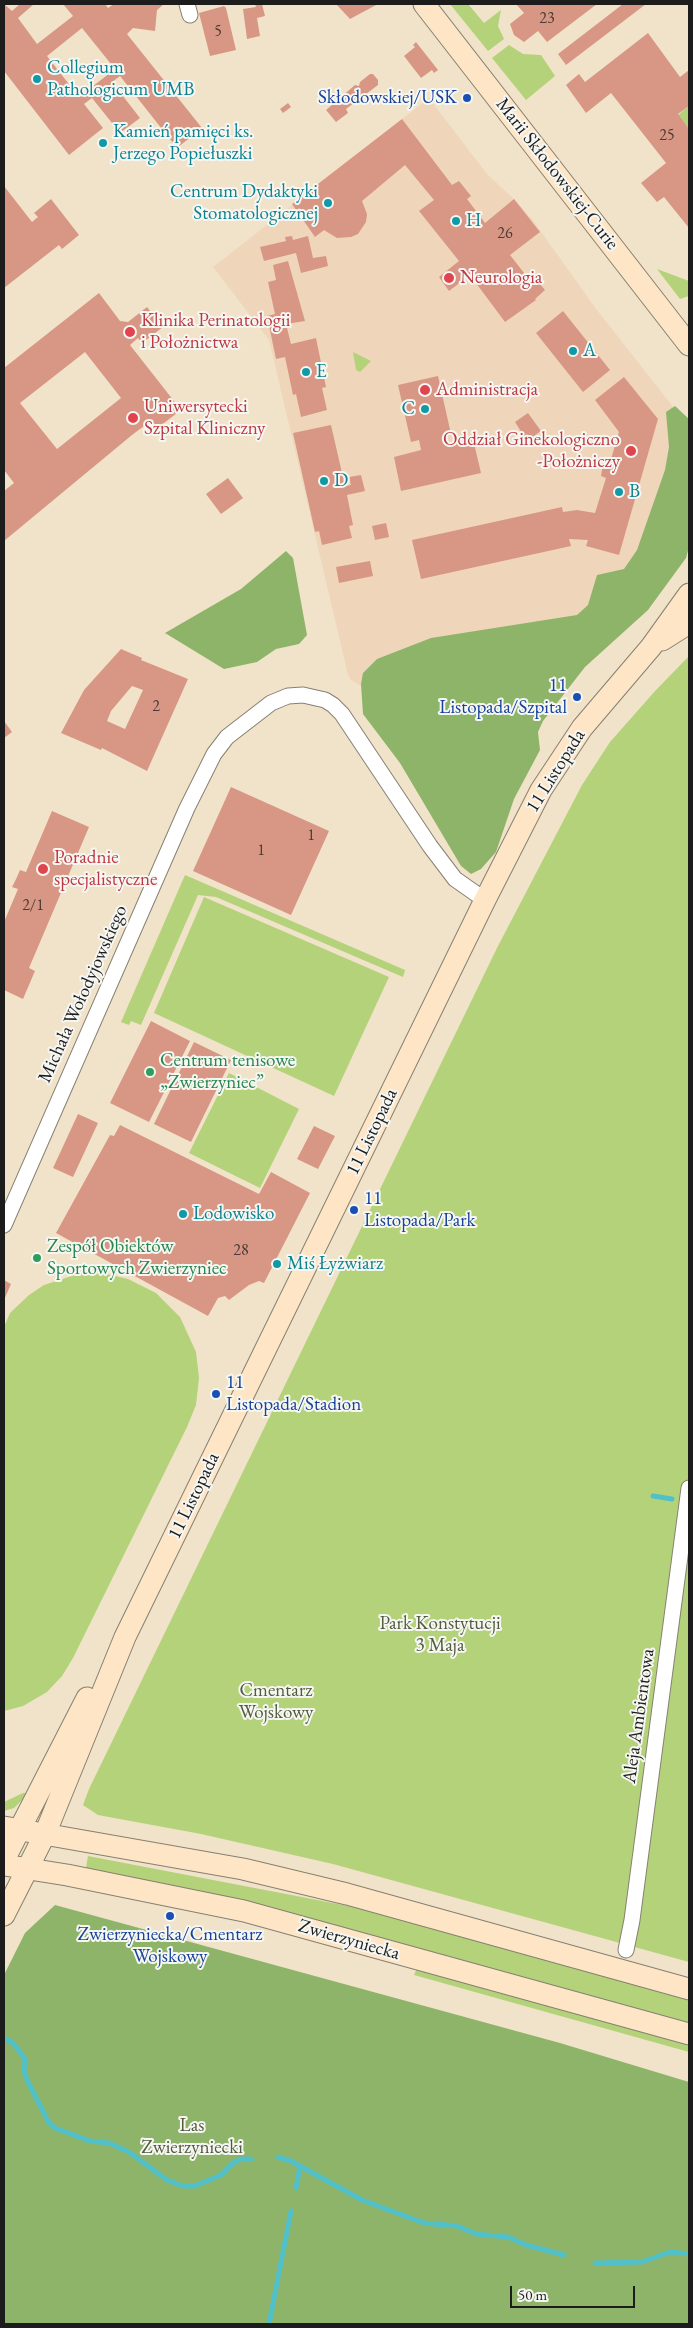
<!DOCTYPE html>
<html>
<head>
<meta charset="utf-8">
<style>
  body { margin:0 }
  #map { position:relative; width:693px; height:2328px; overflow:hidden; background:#f1e3c9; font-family:"EB Garamond",serif }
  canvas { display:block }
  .frame { position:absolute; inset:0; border:5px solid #1c1c1c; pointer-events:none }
  .scale { position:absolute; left:510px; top:2286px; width:125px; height:22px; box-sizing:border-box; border:2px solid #1c1c1c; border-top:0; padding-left:6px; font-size:15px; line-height:18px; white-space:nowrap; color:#1c1c1c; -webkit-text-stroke:4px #f6f6f2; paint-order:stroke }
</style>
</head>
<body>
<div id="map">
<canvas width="693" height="2328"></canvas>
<div class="frame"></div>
<div class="scale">50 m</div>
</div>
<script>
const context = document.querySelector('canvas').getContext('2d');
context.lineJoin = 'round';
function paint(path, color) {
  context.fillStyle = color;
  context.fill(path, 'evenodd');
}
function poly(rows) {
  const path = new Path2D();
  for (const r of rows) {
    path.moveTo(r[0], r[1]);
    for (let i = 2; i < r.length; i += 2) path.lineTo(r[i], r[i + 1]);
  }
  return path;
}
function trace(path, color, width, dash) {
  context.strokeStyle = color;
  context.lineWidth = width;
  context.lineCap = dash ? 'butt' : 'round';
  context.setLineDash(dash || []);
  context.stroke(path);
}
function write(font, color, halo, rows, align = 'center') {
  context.font = font + ' "EB Garamond",serif';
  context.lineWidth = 4;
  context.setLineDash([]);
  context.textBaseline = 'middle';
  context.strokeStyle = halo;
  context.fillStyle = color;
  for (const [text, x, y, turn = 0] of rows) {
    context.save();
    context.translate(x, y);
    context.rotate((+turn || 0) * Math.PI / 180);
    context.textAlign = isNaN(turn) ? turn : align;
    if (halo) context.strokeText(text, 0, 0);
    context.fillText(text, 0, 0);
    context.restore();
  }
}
const built = poly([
  [429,98,487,174,514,199,532,219,597,310,689,427,607,646,370,691,351,680,348,675,269,340,213,267]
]);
const green = poly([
  [450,4,468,4,484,23,501,10,498,26,504,39,488,51],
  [509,45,523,54,541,55,555,76,526,100,492,58],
  [689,106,689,129,678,115],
  [657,269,689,281,689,296,680,299],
  [353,352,371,361,360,372,356,370],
  [689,656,689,1962,333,1864,201,1834,98,1815,83,1805,89,1789,497,948,582,785,610,742,656,690],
  [185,875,405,970,403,977,216,897,198,895,141,1025,131,1021,129,1025,121,1022],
  [204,897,389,977,334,1096,154,1013],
  [229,1073,299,1109,260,1188,189,1153],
  [81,1273,107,1274,128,1279,156,1293,180,1317,196,1352,199,1378,196,1405,187,1427,73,1658,62,1676,47,1692,23,1706,4,1711,4,1327,10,1313,29,1295,44,1285],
  [23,1793,29,1793,14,1808,4,1811,4,1802],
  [88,1856,359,1908,689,1998,689,2024,246,1901,86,1868],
  [417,1968,689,2043,689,2052,414,1975]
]);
const forest = poly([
  [675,406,689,419,689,547,686,558,648,610,585,667,543,721,538,732,540,750,514,799,496,852,481,869,471,874,461,866,400,763,363,714,361,684,363,673,377,659,431,638,577,615,588,605,597,575,624,569,637,550,665,470,669,447,666,412],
  [286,551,293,558,307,635,299,644,276,649,257,662,224,669,165,633,241,589],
  [55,1905,560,2043,689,2082,689,2324,4,2324,4,1975,25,1933]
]);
const stream = poly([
  [653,1496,672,1499],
  [4,2038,13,2043,25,2059,24,2071,27,2080,49,2123,55,2128,90,2141,109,2143,129,2152,167,2180,183,2186,195,2186,221,2175,233,2163,241,2159,251,2159],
  [278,2157,291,2161,362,2200,424,2223,457,2226,476,2234,508,2237,526,2245,564,2255],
  [296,2188,300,2166],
  [595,2263,642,2262,670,2252,689,2254],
  [269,2324,291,2211]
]);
const building = poly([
  [4,4,12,11,20,4,34,4,18,18,37,44,73,16,63,4,105,4,108,8,114,4,164,4,157,10,155,31,133,28,127,34,202,128,177,148,120,76,112,82,140,118,120,133,92,98,84,104,103,128,69,155,4,71],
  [82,28,115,69,79,97,47,56],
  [255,4,262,4,265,16,257,18,260,36,247,39,243,9,256,7],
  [336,4,378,4,350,19],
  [516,4,597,4,547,42,538,31,524,42,514,35,510,24,524,13],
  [623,4,646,4,566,65,558,54],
  [224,6,226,8,236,50,210,56,199,13],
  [648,33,680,77,689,70,689,106,678,114,689,129,689,228,664,197,657,202,641,183,666,163,611,93,586,113,566,85,579,74,585,82],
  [416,42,438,70,434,73,432,70,421,78,404,56,415,47,413,45],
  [370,74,373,74,378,80,378,85,346,109,348,113,336,122,326,110,355,85,359,86,360,82],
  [288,103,291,107,283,113,280,109],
  [402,119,452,185,459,181,471,196,467,199,485,223,514,199,540,232,510,255,528,278,532,275,545,290,535,299,536,300,505,322,470,275,449,291,439,277,459,261,419,211,434,200,405,165,362,201,367,214,366,222,358,234,351,237,337,238,324,230,315,237,292,204],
  [4,186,32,222,38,217,34,213,51,199,79,235,62,249,59,245,4,288],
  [292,236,293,240,308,236,313,258,326,256,328,266,301,273,296,253,264,261,260,247,286,241,285,237],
  [288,261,305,321,286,324,291,344,316,338,326,387,322,388,327,410,301,417,296,394,293,395,285,357,276,359,267,316,275,314,268,282,276,280,273,265],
  [99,293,120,321,128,322,147,307,163,327,142,343,138,338,130,345,181,410,151,433,144,426,132,435,4,541,4,491,14,483,4,470,4,368],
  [85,352,121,398,57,449,20,403],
  [563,311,610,370,583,392,536,333],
  [438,376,451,434,443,436,445,445,473,439,481,473,401,491,394,457,421,450,419,440,411,442,398,385],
  [624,377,658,419,619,555,586,546,588,540,569,539,571,546,421,579,412,540,562,507,563,512,577,510,595,513,606,478,601,476,603,464,609,466,619,432,595,400],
  [528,413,541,431,527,441,515,422],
  [331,425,345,486,351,485,349,477,361,475,365,491,347,495,353,525,349,526,352,538,322,545,319,531,315,532,293,433],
  [228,478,243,498,221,514,206,494],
  [386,523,389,537,375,540,372,526],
  [370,561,373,576,339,583,336,567],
  [121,649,142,658,141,660,188,679,147,771,102,748,101,750,61,733,84,690],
  [132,686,143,690,125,729,107,721,111,711],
  [4,721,12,732,4,738],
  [231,787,329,831,291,915,193,871],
  [52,811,89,827,29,968,35,971,23,999,4,990,4,922,18,889,12,887,17,877,20,870,26,872],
  [151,1021,190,1041,149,1122,110,1103],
  [194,1042,231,1060,191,1142,154,1124],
  [78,1114,98,1123,73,1177,53,1168],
  [120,1125,259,1194,271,1172,310,1193,264,1283,259,1281,249,1285,229,1300,225,1296,218,1298,208,1316,56,1233,110,1135,114,1136],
  [314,1126,335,1136,318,1169,297,1159],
  [4,1280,11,1284,4,1300]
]);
const street = poly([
  [187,4,190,15],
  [4,1225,187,808,214,754,227,737,271,703,288,696,303,695,325,700,333,705,342,714,430,846,455,879,485,900],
  [626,1950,632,1920,689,1488]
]);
const secondary = poly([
  [424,4,689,345],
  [662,640,689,623],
  [4,1827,243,1869,347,1894,689,1989],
  [4,1860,87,1698],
  [4,1865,67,1875,244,1911,689,2034],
  [4,1915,45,1834,125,1637,485,900,541,790,582,728,651,647,689,594]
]);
const markers = [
  [37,79,5,"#0f9aa8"],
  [467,98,5,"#1a4fb4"],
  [103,143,5,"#0f9aa8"],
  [328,203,5,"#0f9aa8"],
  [456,221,5,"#0f9aa8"],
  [449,278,6,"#e0444e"],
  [130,332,6,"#e0444e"],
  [573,351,5,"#0f9aa8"],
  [306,372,5,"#0f9aa8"],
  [425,390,6,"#e0444e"],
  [425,409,5,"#0f9aa8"],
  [133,418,6,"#e0444e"],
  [631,451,6,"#e0444e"],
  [324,481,5,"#0f9aa8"],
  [619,492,5,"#0f9aa8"],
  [577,697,5,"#1a4fb4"],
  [43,869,6,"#e0444e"],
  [150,1072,5,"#2e9e5b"],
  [354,1210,5,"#1a4fb4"],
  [183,1214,5,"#0f9aa8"],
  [37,1258,5,"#2e9e5b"],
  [277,1264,5,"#0f9aa8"],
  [216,1394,5,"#1a4fb4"],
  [170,1916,5,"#1a4fb4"]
];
const numberNames = [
  ["23",547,19],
  ["5",218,32],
  ["25",667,136],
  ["26",505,234],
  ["2",156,707],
  ["1",311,836],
  ["1",261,851],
  ["2/1",33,906],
  ["28",241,1251]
];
const cultureNames = [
  ["Collegium",47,68],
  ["Pathologicum UMB",47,90],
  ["Kamień pamięci ks.",113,132],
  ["Jerzego Popiełuszki",113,154],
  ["Centrum Dydaktyki",318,192,"right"],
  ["Stomatologicznej",318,214,"right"],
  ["H",466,221],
  ["A",583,351],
  ["E",316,372],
  ["C",415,409,"right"],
  ["D",334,481],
  ["B",629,492],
  ["Lodowisko",193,1214],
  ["Miś Łyżwiarz",287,1264]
];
const transitNames = [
  ["Skłodowskiej/USK",457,98],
  ["11",567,686],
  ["Listopada/Szpital",567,708],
  ["11",364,1199,"left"],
  ["Listopada/Park",364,1221,"left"],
  ["11",226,1383,"left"],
  ["Listopada/Stadion",226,1405,"left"],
  ["Zwierzyniecka/Cmentarz",170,1935,"center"],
  ["Wojskowy",170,1957,"center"]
];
const streetNames = [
  ["Marii Skłodowskiej-Curie",557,174,52],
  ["11 Listopada",556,771,-58],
  ["Michała Wołodyjowskiego",83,994,-66],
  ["11 Listopada",372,1132,-64],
  ["11 Listopada",194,1496,-64],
  ["Aleja Ambientowa",639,1716,-82],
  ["Zwierzyniecka",349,1940,16]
];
const healthNames = [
  ["Neurologia",460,278],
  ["Klinika Perinatologii",141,321],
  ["i Położnictwa",141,343],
  ["Administracja",436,390],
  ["Uniwersytecki",144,407],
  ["Szpital Kliniczny",144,429],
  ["Oddział Ginekologiczno",620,440,"right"],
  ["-Położniczy",620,462,"right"],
  ["Poradnie",54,858],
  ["specjalistyczne",54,880]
];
const leisureNames = [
  ["Centrum tenisowe",160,1061],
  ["„Zwierzyniec”",160,1083],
  ["Zespół Obiektów",47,1247],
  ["Sportowych Zwierzyniec",47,1269]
];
const parkNames = [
  ["Park Konstytucji",440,1624],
  ["3 Maja",440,1646],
  ["Cmentarz",276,1691],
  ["Wojskowy",276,1713],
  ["Las",192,2126],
  ["Zwierzyniecki",192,2148]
];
paint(built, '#efd6bb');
paint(green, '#b3d279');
paint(forest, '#8eb469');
trace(stream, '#52c0c8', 5);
paint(building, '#d89785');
trace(street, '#868072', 17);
trace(secondary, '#868072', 23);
trace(street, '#fff', 15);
trace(secondary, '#fde5c5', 21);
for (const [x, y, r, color] of markers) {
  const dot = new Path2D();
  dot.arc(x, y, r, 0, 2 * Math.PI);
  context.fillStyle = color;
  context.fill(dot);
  trace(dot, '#f6f6f2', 2);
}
write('16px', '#4b3b36', null, numberNames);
write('19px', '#0d838f', '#f6f6f2', cultureNames, 'left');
write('19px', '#164399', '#f6f6f2', transitNames, 'right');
write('19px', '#1c1c1c', '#f6f6f2', streetNames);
write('19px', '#be3a42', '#f6f6f2', healthNames, 'left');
write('19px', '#27864d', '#f6f6f2', leisureNames, 'left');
write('19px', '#515c3d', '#f6f6f2', parkNames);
</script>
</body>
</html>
